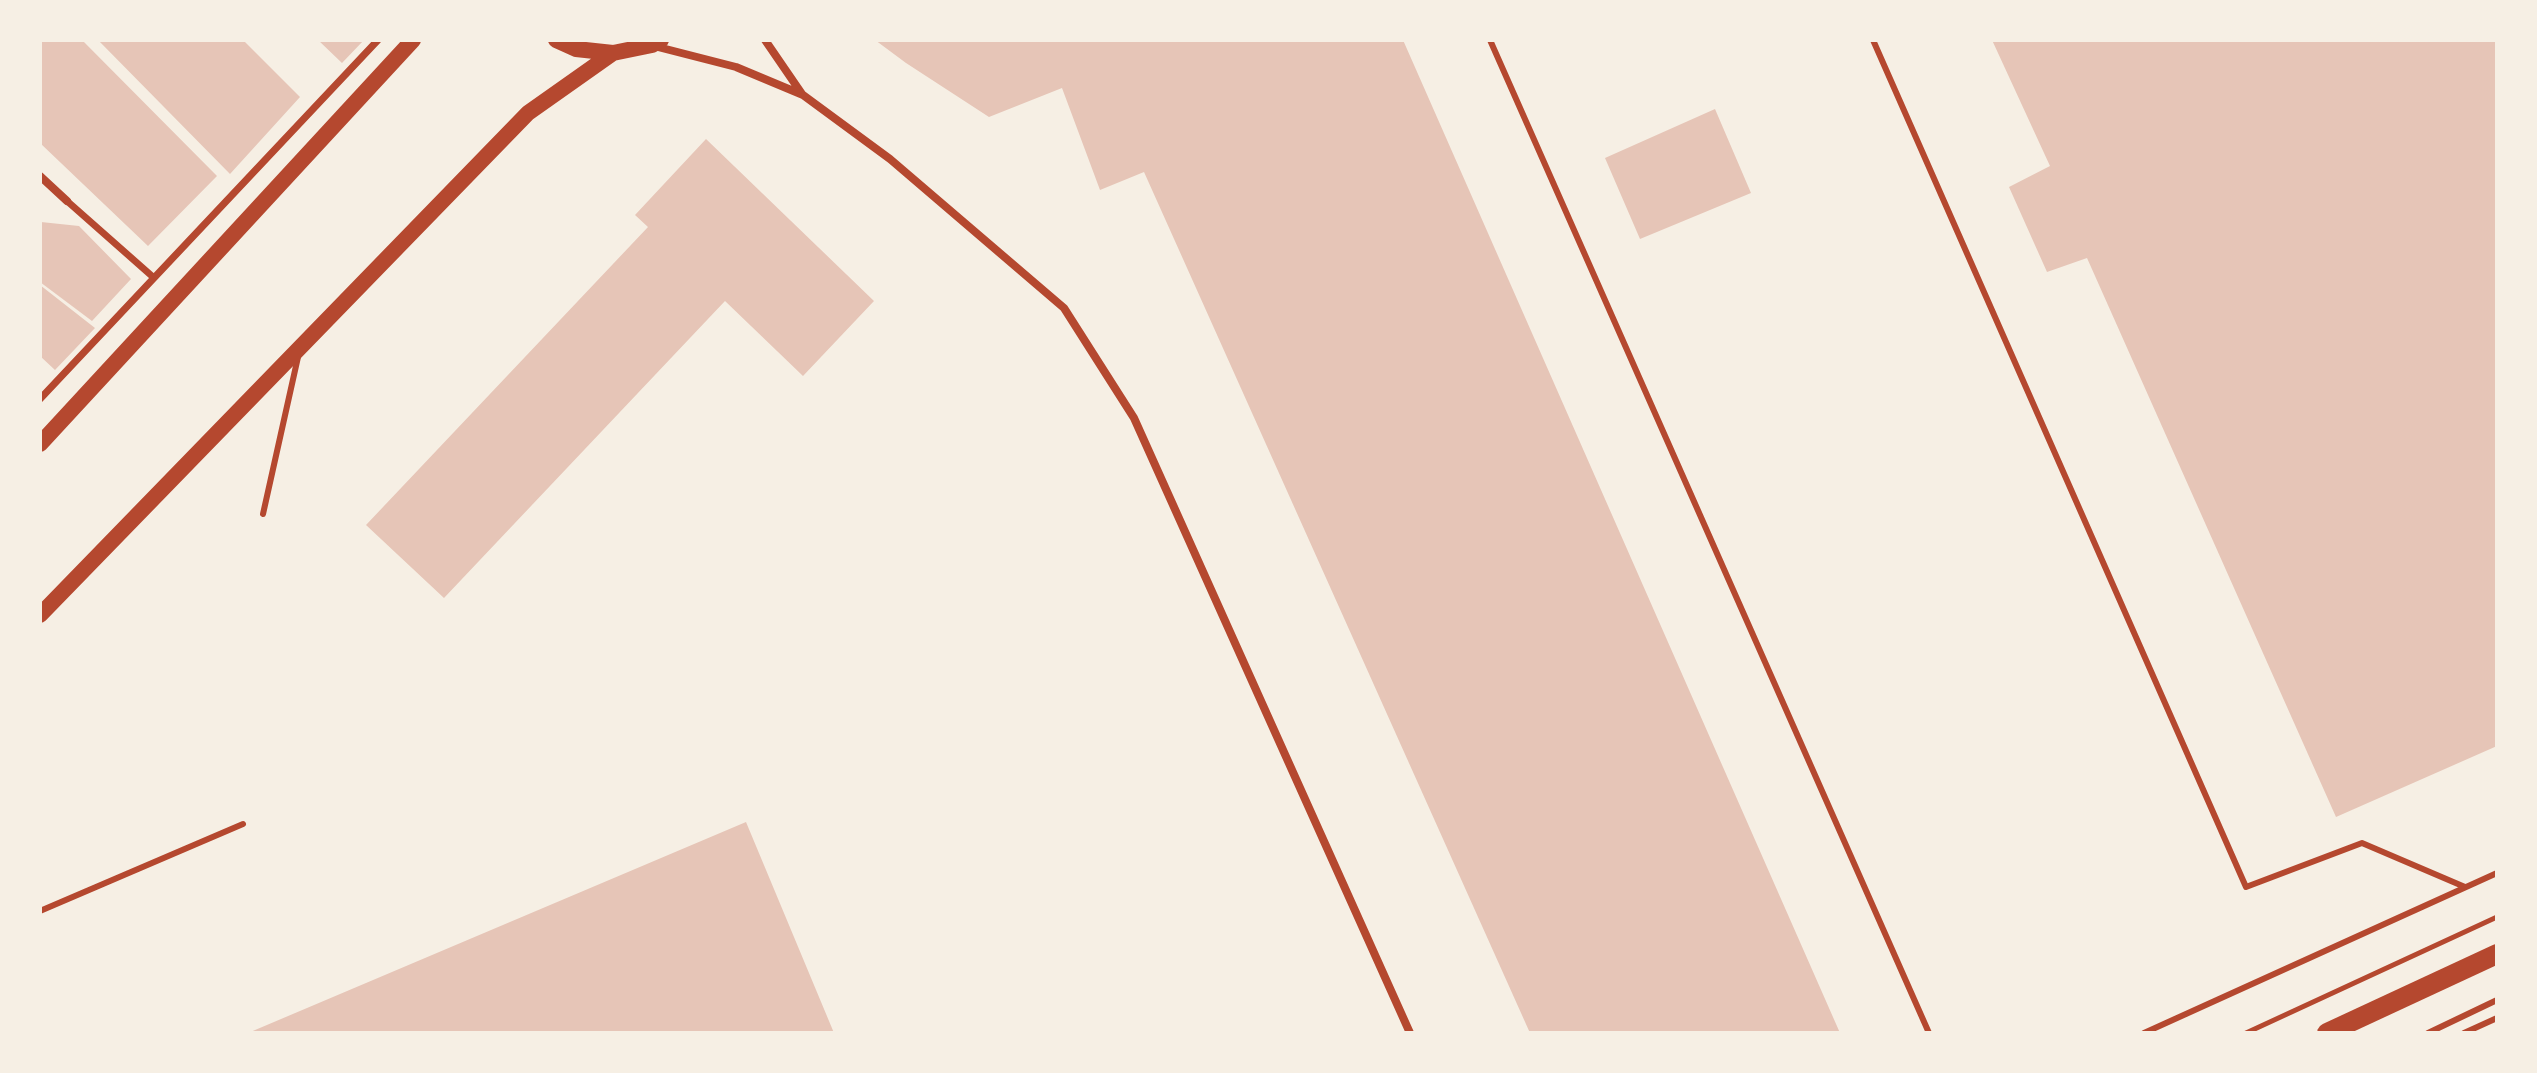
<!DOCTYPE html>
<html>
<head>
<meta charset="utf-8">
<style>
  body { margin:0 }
  #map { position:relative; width:2537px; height:1073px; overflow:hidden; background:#f6efe4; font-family:"PT Serif",serif }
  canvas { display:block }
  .frame { position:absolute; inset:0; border:42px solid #f6efe4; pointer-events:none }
</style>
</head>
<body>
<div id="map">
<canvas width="2537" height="1073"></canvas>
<div class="frame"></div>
</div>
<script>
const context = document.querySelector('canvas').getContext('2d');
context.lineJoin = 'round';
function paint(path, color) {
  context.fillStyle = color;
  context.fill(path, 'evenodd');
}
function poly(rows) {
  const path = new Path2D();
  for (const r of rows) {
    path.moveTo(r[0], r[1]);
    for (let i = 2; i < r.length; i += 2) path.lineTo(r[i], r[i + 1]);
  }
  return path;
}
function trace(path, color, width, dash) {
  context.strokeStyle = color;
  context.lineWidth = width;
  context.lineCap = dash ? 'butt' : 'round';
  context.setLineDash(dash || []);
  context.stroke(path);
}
const building = poly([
  [40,40,82,40,217,176,148,246,40,143],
  [98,40,243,40,300,97,230,174],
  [318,40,364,40,342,63],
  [875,40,1403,40,1840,1033,1530,1033,1144,172,1100,190,1062,88,989,117,906,63],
  [1992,40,2497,40,2497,746,2336,817,2087,258,2047,272,2009,187,2050,166],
  [1715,109,1751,193,1640,239,1605,158],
  [706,139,874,301,803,376,725,301,444,598,366,525,648,227,635,215],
  [41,222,79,226,131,279,92,321,40,282],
  [40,285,95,328,55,370,40,356],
  [746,822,834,1033,248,1033]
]);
const path = poly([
  [2246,1033,2497,917]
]);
const service = poly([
  [1490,40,1929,1033],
  [1873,40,2246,887,2362,843,2465,887],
  [263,514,298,357],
  [40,911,243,824],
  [2144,1033,2497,873],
  [2428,1033,2497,1000],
  [2464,1033,2497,1018]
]);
const pedestrian = poly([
  [67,201,153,277],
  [40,399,378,40]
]);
const minor = poly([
  [765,40,802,94],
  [654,46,736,67,803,95,890,159,1064,308,1134,418,1410,1033],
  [40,176,67,201]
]);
const secondary = poly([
  [556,40,576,49,613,53,652,45,661,40],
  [40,444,413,40],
  [40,615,528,113,613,53]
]);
const primary = poly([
  [2327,1033,2497,954]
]);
paint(building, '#e6c5b7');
trace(path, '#b5482f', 5);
trace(service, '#b5482f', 6);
trace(pedestrian, '#b5482f', 7);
trace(minor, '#b5482f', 8);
trace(secondary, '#b5482f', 16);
trace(primary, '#b5482f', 20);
</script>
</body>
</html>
